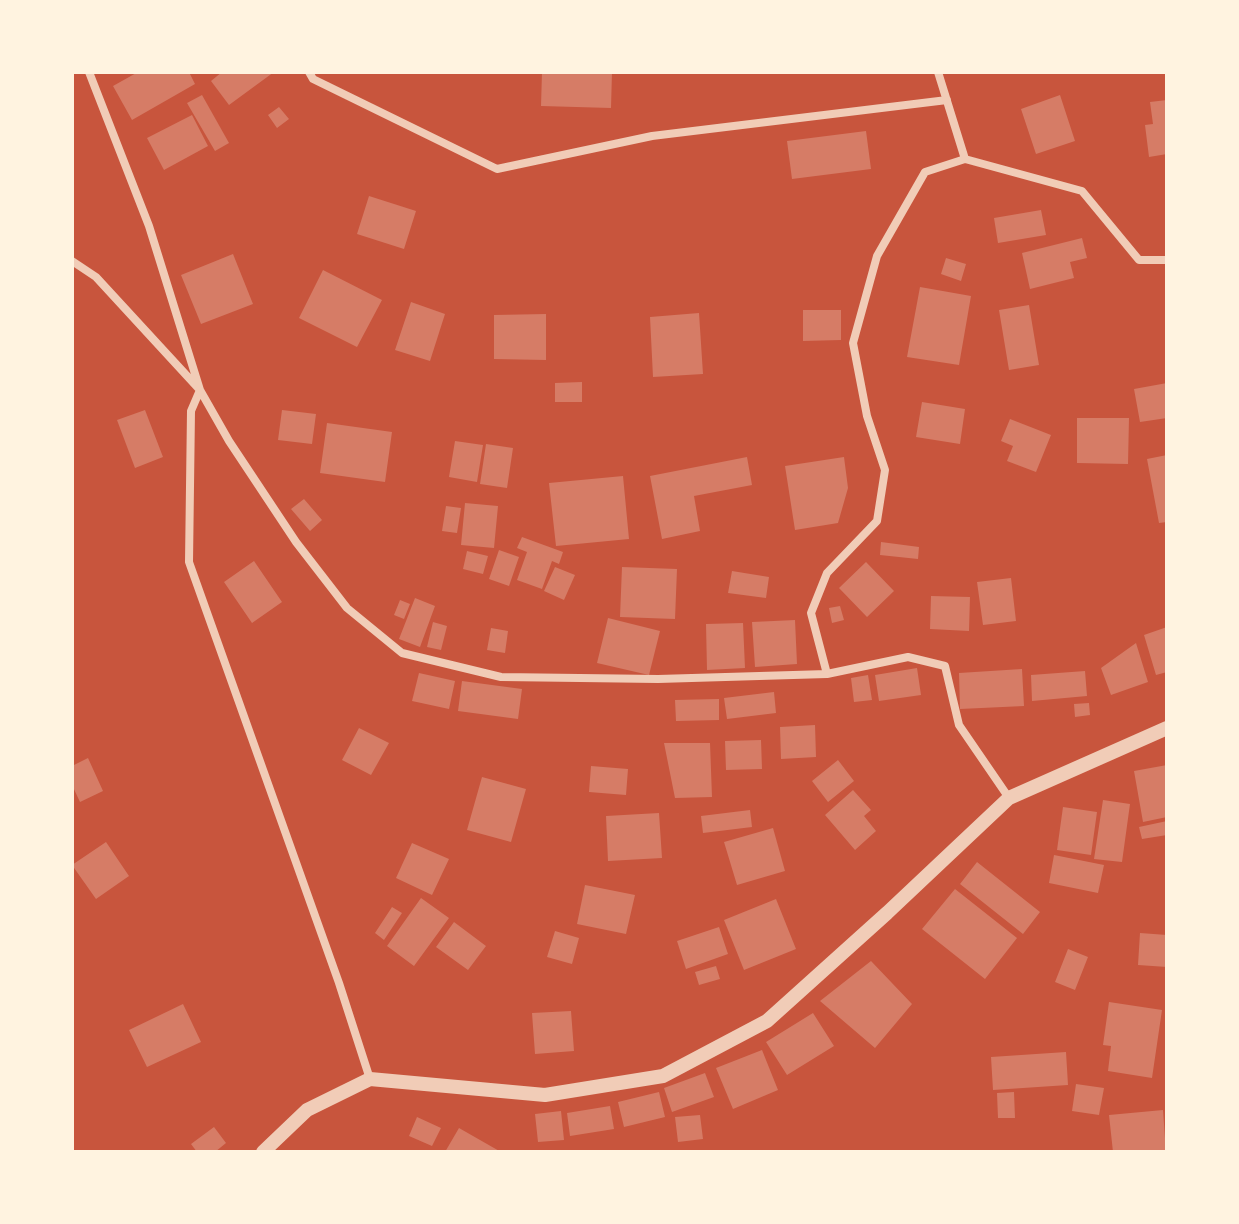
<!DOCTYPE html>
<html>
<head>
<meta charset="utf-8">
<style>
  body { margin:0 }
  #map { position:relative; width:1239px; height:1224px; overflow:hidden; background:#c8553d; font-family:Ubuntu,sans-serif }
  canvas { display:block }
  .frame { position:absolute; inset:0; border:74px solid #fff3e0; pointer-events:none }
</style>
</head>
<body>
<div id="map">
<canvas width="1239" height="1224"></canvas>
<div class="frame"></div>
</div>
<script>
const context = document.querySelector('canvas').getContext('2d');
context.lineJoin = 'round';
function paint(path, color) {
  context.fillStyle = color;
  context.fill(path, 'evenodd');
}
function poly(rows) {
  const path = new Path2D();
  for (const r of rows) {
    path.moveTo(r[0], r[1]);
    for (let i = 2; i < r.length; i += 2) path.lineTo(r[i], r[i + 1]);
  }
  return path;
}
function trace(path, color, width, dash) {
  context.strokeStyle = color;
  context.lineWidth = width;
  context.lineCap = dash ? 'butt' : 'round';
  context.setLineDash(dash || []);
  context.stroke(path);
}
const building = poly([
  [138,72,189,72,195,84,132,120,113,86],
  [222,72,274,72,229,105,211,81],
  [542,72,612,72,611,108,541,106],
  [202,95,229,143,215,151,187,103],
  [1060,95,1075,141,1036,154,1021,109],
  [1167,100,1167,154,1149,157,1145,125,1153,124,1150,102],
  [279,107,289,119,277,128,268,115],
  [192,115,208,146,164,170,147,138],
  [866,131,871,169,792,179,787,141],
  [369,196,416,211,404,249,357,234],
  [1041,210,1046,235,998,243,994,218],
  [1082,238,1087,258,1070,262,1074,278,1030,289,1022,253],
  [233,254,253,304,201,324,181,275],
  [946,258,966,264,961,281,941,274],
  [323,270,382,300,357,347,299,318],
  [920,287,971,296,959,365,907,357],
  [411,302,445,314,430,361,395,350],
  [1029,305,1039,365,1009,370,999,310],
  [803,310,841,310,841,340,803,341],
  [699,313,703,374,653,377,650,317],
  [546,314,546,360,494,359,494,315],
  [582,382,582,402,555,402,555,383],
  [1167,383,1167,418,1140,422,1134,389],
  [922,402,965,409,960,444,916,437],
  [145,410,163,457,135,468,117,420],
  [282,410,316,414,312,444,278,440],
  [1077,418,1129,418,1128,464,1077,463],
  [1010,419,1051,435,1036,472,1007,461,1013,446,1001,441],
  [327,423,392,432,385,482,320,473],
  [455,441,483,445,477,482,449,477],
  [486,444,513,448,507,488,480,484],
  [1167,455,1167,522,1159,523,1147,459],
  [747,457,752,485,694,496,700,531,662,539,650,476],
  [844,457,848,488,838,523,795,530,785,466],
  [623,476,629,539,556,546,549,483],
  [304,499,322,520,310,531,291,509],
  [465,503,498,506,494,548,461,545],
  [446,506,461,508,457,533,442,531],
  [522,537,563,552,559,564,552,561,542,589,517,580,527,552,517,548],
  [881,542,919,547,918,559,880,555],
  [499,550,519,557,509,586,489,579],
  [467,551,488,556,483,574,463,569],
  [254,561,282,602,252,623,224,582],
  [866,562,894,591,867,617,839,588],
  [555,567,575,575,564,600,544,591],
  [622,567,677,569,675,619,620,617],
  [732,571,769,577,766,598,728,593],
  [1011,578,1016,621,983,625,977,582],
  [931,596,970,597,969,631,930,629],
  [415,598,435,606,420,647,399,639],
  [400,600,410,604,404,619,394,615],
  [840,606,844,620,832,623,829,608],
  [608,618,660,631,649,675,597,663],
  [795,620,797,664,755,667,752,622],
  [433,622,447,626,441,650,427,647],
  [743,623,745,668,707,670,706,624],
  [1167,627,1167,672,1156,675,1144,635],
  [491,628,508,631,505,653,487,650],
  [1136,643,1148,682,1111,695,1101,668],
  [917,668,921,695,879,701,875,675],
  [1022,669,1024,706,960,709,959,673],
  [1085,671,1087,696,1032,701,1031,675],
  [419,673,455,681,449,709,412,701],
  [868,675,872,700,854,702,851,678],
  [462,681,522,689,518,719,458,711],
  [774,692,776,713,727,719,724,698],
  [719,699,719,720,676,721,675,700],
  [1089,703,1090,715,1075,717,1074,704],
  [815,725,816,757,781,759,780,727],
  [359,728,389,743,371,775,342,760],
  [761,740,762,769,726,770,725,741],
  [664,743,710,743,712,797,675,798],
  [88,758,103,791,80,802,72,785,72,766],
  [838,760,854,781,828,802,812,781],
  [1167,765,1167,817,1143,822,1134,771],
  [591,766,628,769,626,795,589,792],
  [482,777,526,789,511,842,467,830],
  [853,790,871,810,864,816,876,831,855,850,825,815],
  [1103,800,1130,804,1122,862,1094,859],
  [1063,807,1097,812,1091,855,1057,850],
  [750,810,752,827,703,833,701,816],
  [659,813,662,858,608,861,606,816],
  [1167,821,1167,835,1142,839,1139,827],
  [773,828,785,871,737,885,724,842],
  [106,842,129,876,96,899,72,865],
  [412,843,449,859,432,895,396,878],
  [1054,855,1104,865,1098,893,1049,883],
  [977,862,1040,912,1023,934,960,884],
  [585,885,635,895,626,934,577,924],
  [955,889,1017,938,985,979,922,929],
  [421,898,449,918,414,966,387,946],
  [776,899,796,949,744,970,724,920],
  [392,907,402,913,384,940,375,933],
  [454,922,486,946,468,970,436,947],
  [719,927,728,954,686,969,677,941],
  [555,931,579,938,572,964,547,957],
  [1140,933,1167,935,1167,967,1138,965],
  [1068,949,1088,957,1075,990,1055,982],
  [871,961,912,1004,875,1048,820,1001],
  [716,966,720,979,699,985,695,972],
  [1109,1002,1162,1010,1152,1078,1108,1071,1111,1046,1103,1045],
  [183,1004,201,1042,147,1067,129,1030],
  [571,1011,574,1051,535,1054,532,1013],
  [813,1013,834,1046,787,1075,766,1042],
  [762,1050,778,1090,733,1109,716,1068],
  [1066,1052,1068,1085,993,1090,991,1057],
  [705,1073,714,1097,672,1112,664,1088],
  [1076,1084,1104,1088,1099,1115,1072,1111],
  [659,1092,665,1117,624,1127,618,1102],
  [1014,1092,1015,1118,998,1118,997,1093],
  [610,1106,614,1129,570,1136,567,1113],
  [1163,1110,1166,1152,1113,1152,1109,1115],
  [561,1111,564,1140,538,1142,535,1114],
  [700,1115,703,1139,678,1142,675,1117],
  [417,1117,441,1128,432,1146,409,1136],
  [214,1127,226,1143,215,1152,197,1152,191,1144],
  [459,1128,501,1152,445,1152]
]);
const minor = poly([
  [89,72,149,226,200,390,191,411,189,562,339,983,370,1079],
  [309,72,313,79,497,169,652,136,947,100],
  [938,72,965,159],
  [72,261,96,277,200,390,229,441,296,542,347,608,402,653,501,677,658,679,827,674,811,613,827,573,877,521,885,470,867,416,853,343,877,256,925,172,965,159,1082,191,1139,260,1167,260],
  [827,674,908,657,945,666,959,725,1009,798]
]);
const tertiary = poly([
  [263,1152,307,1110,370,1079,545,1095,663,1076,767,1021,887,913,1009,798,1167,728]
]);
paint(building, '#d67c66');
trace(minor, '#f1ccb7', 8);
trace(tertiary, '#f1ccb7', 14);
</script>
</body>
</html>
